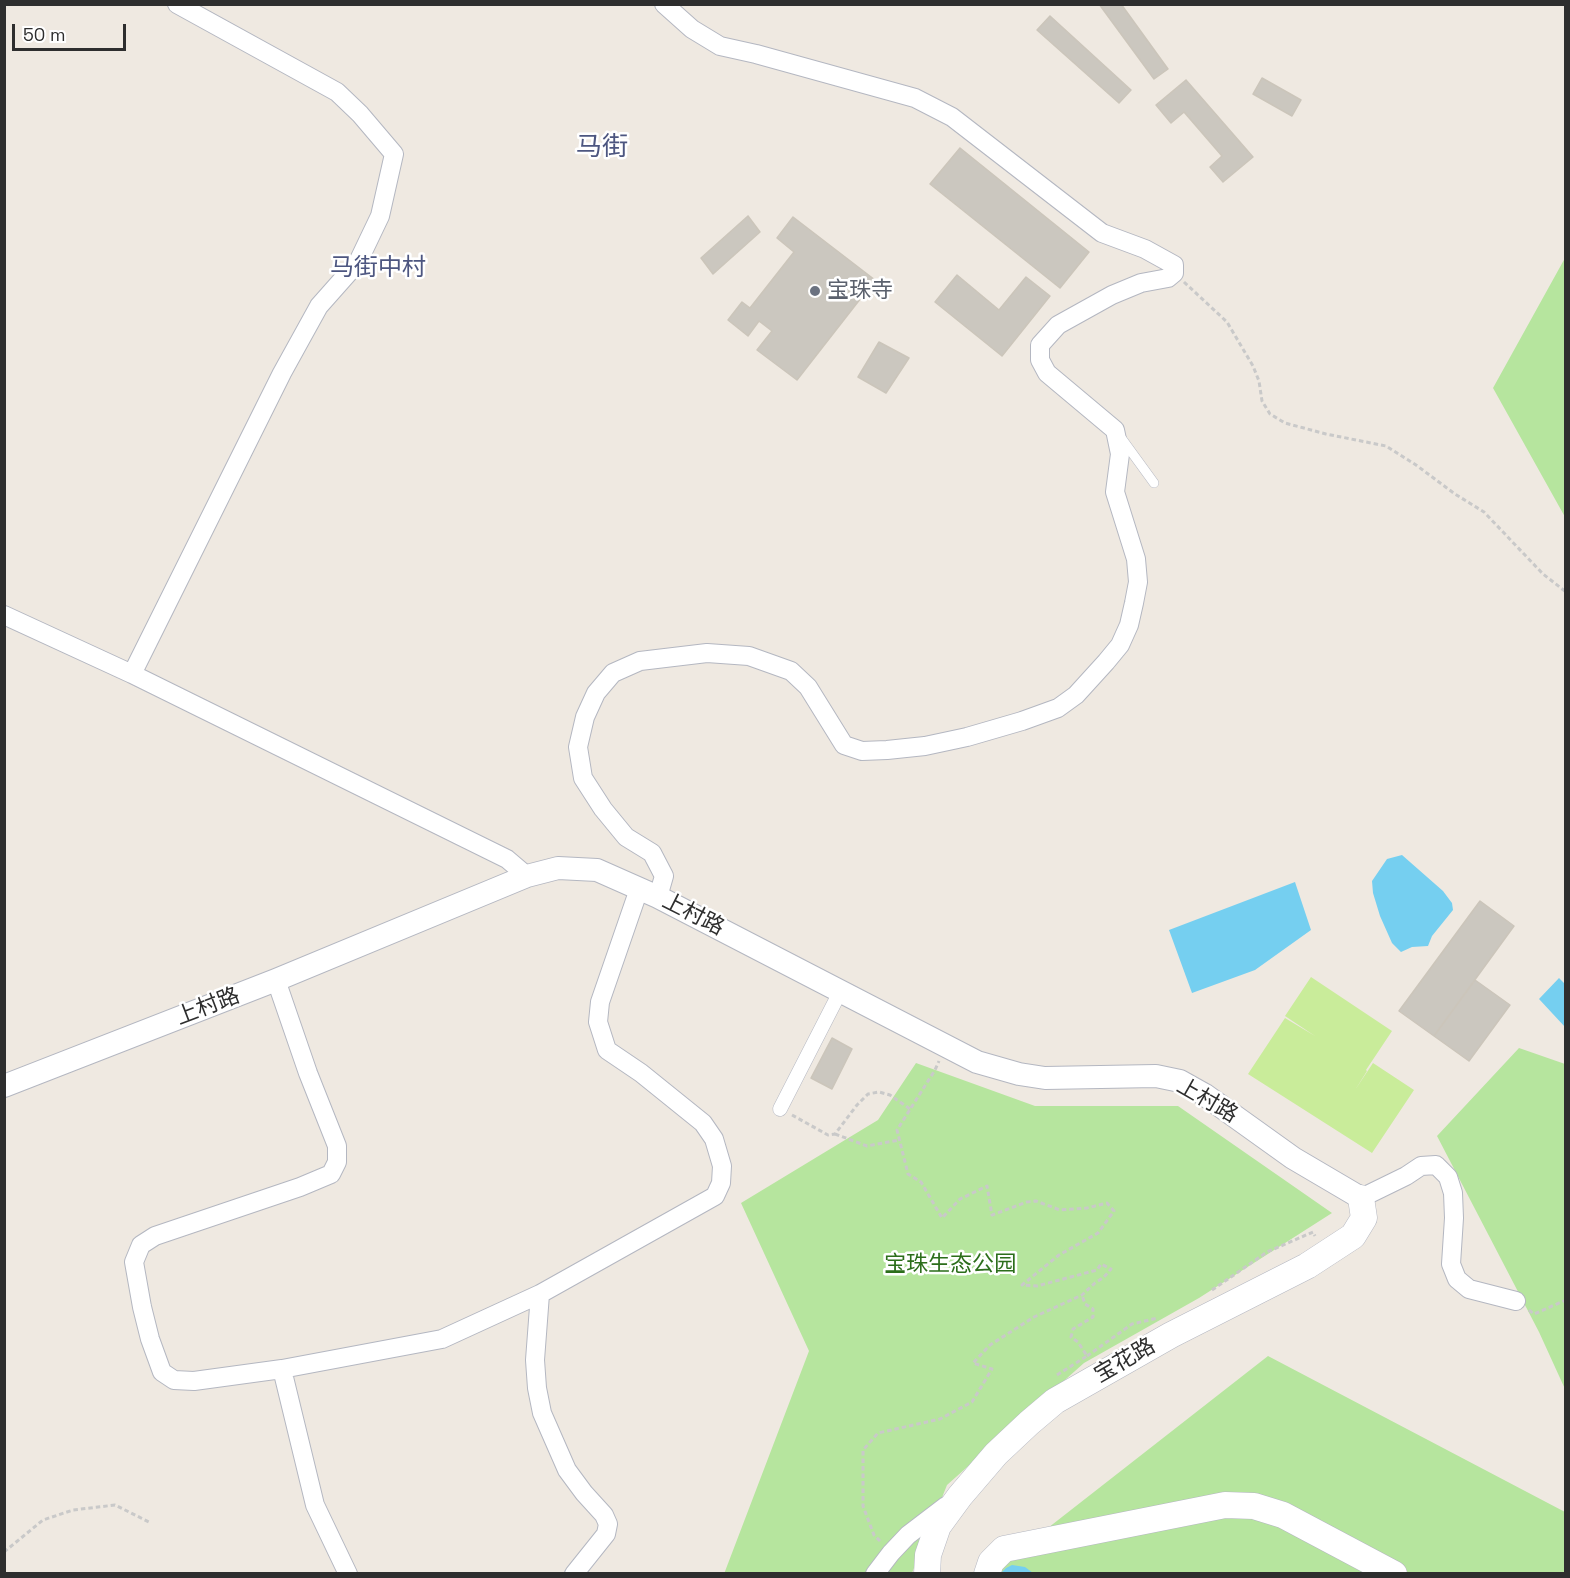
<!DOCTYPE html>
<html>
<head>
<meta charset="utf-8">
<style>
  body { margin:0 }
  #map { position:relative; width:1570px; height:1578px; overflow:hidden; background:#efe9e1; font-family:"Space Grotesk",sans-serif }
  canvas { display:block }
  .frame { position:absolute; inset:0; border:6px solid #2e2e2e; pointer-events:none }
  .scale { position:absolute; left:12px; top:24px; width:114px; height:27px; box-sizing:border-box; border:3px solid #2e2e2e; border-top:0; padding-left:8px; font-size:18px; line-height:21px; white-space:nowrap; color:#2e2e2e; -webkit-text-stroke:4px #fff; paint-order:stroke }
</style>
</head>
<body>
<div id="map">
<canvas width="1570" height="1578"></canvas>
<div class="frame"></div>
<div class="scale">50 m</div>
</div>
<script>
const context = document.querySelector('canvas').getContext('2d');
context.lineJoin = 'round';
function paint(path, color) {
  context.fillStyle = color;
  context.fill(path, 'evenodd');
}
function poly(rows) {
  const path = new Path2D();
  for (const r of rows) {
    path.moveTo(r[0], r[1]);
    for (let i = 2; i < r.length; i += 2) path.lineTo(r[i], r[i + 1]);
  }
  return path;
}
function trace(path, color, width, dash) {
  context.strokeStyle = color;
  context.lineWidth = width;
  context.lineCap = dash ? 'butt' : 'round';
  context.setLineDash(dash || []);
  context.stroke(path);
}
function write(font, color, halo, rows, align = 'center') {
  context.font = font + ' "Space Grotesk","Noto Sans SC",sans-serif';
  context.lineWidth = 5;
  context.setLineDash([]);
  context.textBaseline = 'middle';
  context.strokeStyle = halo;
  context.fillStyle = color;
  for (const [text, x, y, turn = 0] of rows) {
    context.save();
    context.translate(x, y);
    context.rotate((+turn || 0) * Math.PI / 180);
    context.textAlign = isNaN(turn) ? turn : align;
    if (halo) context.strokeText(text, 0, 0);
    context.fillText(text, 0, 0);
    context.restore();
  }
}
const green = poly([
  [1565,258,1566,258,1565,517,1493,388],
  [1519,1048,1565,1064,1565,1389,1539,1332,1437,1136],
  [916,1063,1035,1106,1178,1106,1332,1213,1199,1298,1084,1363,947,1485,912,1573,724,1574,809,1351,741,1203,878,1120],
  [1268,1356,1565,1512,1565,1573,989,1574]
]);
const pitch = poly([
  [1311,977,1392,1031,1366,1070,1367,1071,1355,1090,1373,1063,1414,1090,1372,1153,1248,1074,1285,1018,1315,1036,1285,1016]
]);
const water = poly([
  [1402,855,1443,891,1452,903,1453,910,1432,936,1428,946,1412,947,1401,952,1392,943,1380,916,1373,893,1372,881,1387,859],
  [1295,882,1311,930,1255,970,1192,993,1169,930],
  [1559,978,1565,984,1565,1027,1539,999],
  [1012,1565,1025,1567,1033,1573,1000,1574,1006,1568]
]);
const building = poly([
  [1099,4,1121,4,1168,69,1154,79,1099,4],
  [1050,16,1131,90,1119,103,1037,30,1050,16],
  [1262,78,1301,100,1292,116,1253,94,1262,78],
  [1186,80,1253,157,1223,182,1210,167,1222,156,1184,112,1171,123,1156,105,1186,80],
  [960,148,1089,252,1060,288,930,184,960,148],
  [748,216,760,232,713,274,701,258,748,216],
  [793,217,875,280,797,380,757,350,772,331,759,321,748,336,728,320,742,302,750,308,794,252,777,238,793,217],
  [957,275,999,310,1026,277,1050,296,1002,356,935,302,957,275],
  [879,342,909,358,886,393,858,377,879,342],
  [1480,901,1514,926,1434,1036,1399,1011,1480,901],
  [1475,980,1510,1005,1469,1061,1434,1036,1475,980],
  [832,1038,852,1049,832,1089,811,1078,832,1038]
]);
const path = poly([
  [1184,282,1227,322,1253,366,1259,381,1262,401,1270,414,1285,423,1326,434,1386,446,1416,465,1455,494,1484,512,1543,574,1566,592],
  [792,1115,828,1135,835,1134,857,1105,868,1094,879,1092,890,1095,910,1109],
  [835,1134,867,1146,899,1140],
  [1212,1290,1267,1252,1313,1232,1315,1236],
  [1529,1310,1534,1314,1566,1300],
  [1087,1356,1132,1324,1158,1318],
  [1057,1375,1087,1356,1078,1342,1071,1337,1073,1329,1093,1317,1093,1309,1085,1304,1082,1295],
  [880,1541,874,1535,863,1506,863,1450,878,1433,940,1419,972,1402,992,1369,973,1363,990,1345,1034,1317,1082,1295,1095,1283,1104,1277,1111,1269,1101,1264,1097,1270,1037,1286,1022,1285,1059,1255,1098,1233,1114,1211,1107,1203,1087,1208,1060,1210,1036,1201,1027,1202,992,1215,987,1186,960,1199,942,1218,921,1182,908,1174,897,1130,935,1070,939,1061],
  [4,1552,43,1520,73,1510,115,1505,151,1523]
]);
const service = poly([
  [1122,439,1154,483]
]);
const pedestrian = poly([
  [780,1109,840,992]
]);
const minor = poly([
  [4,615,132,674,507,859,527,876],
  [132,674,282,373,319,306,358,262,380,216,394,154,360,114,337,92,177,4],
  [658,897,664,876,652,853,626,837,603,809,583,778,578,747,585,717,596,693,613,673,640,661,707,653,749,656,791,671,808,687,844,745,862,751,887,750,925,746,967,737,1022,721,1058,708,1076,695,1106,662,1120,645,1129,625,1134,603,1138,582,1136,559,1115,492,1120,454,1115,430,1047,373,1040,360,1040,345,1058,325,1112,295,1141,283,1168,278,1174,273,1174,265,1145,249,1102,233,952,117,915,98,756,54,720,46,692,29,664,4],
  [276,980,308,1073,337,1146,337,1162,331,1174,300,1187,155,1236,141,1245,134,1262,142,1307,150,1339,162,1372,174,1380,194,1381,282,1369,442,1339,540,1294,715,1196,721,1183,722,1166,714,1139,703,1123,641,1073,607,1050,598,1022,600,1002,639,889],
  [1361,1198,1406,1176,1421,1166,1436,1165,1448,1177,1453,1193,1454,1218,1451,1264,1457,1279,1469,1289,1516,1301],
  [540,1294,535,1360,537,1388,542,1413,567,1470,584,1493,604,1515,608,1524,606,1534,574,1574],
  [282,1369,315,1505,348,1574],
  [875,1574,891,1553,908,1535,946,1506]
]);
const tertiary = poly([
  [4,1086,276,980,527,876,558,868,597,870,658,897,977,1062,1019,1074,1045,1078,1156,1076,1180,1081,1205,1095,1293,1158,1361,1198]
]);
const secondary = poly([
  [927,1574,928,1555,938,1526,960,1496,996,1454,1029,1423,1055,1401,1171,1335,1307,1266,1353,1236,1364,1218,1361,1198],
  [987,1574,991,1562,1004,1549,1225,1505,1254,1506,1283,1515,1394,1574]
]);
const markers = [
  [815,291,6,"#6b7280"]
];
const worshipNames = [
  ["宝珠寺",827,291]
];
const streetNames = [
  ["上村路",693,915,27],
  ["上村路",208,1007,-21],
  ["上村路",1207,1101,30],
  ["宝花路",1125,1361,-30]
];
const parkNames = [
  ["宝珠生态公园",950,1265]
];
const neighbourhoodNames = [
  ["马街中村",378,268]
];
const quarterNames = [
  ["马街",602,148]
];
paint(green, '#b6e59e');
paint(pitch, '#c9ec9a');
paint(water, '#75cff0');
paint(building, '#cbc7bf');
trace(building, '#cbc5ba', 1.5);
trace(service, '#b4b7c1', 10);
trace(pedestrian, '#b4b7c1', 15);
trace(minor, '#b4b7c1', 20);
trace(tertiary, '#b4b7c1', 24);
trace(secondary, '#b4b7c1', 27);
trace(path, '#c9c9c9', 3, [4.5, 3]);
trace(service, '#fff', 9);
trace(pedestrian, '#fff', 14);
trace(minor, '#fff', 18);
trace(tertiary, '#fff', 22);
trace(secondary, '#fff', 26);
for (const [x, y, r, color] of markers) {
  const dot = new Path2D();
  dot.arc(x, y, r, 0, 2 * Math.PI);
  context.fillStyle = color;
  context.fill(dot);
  trace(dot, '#fff', 2);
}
write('22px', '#5b616d', '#fff', worshipNames, 'left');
write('22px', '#2e2e2e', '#fff', streetNames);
write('22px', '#2c6e1b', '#fff', parkNames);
write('24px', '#4d5680', '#fff', neighbourhoodNames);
write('26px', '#4d5680', '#fff', quarterNames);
</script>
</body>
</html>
